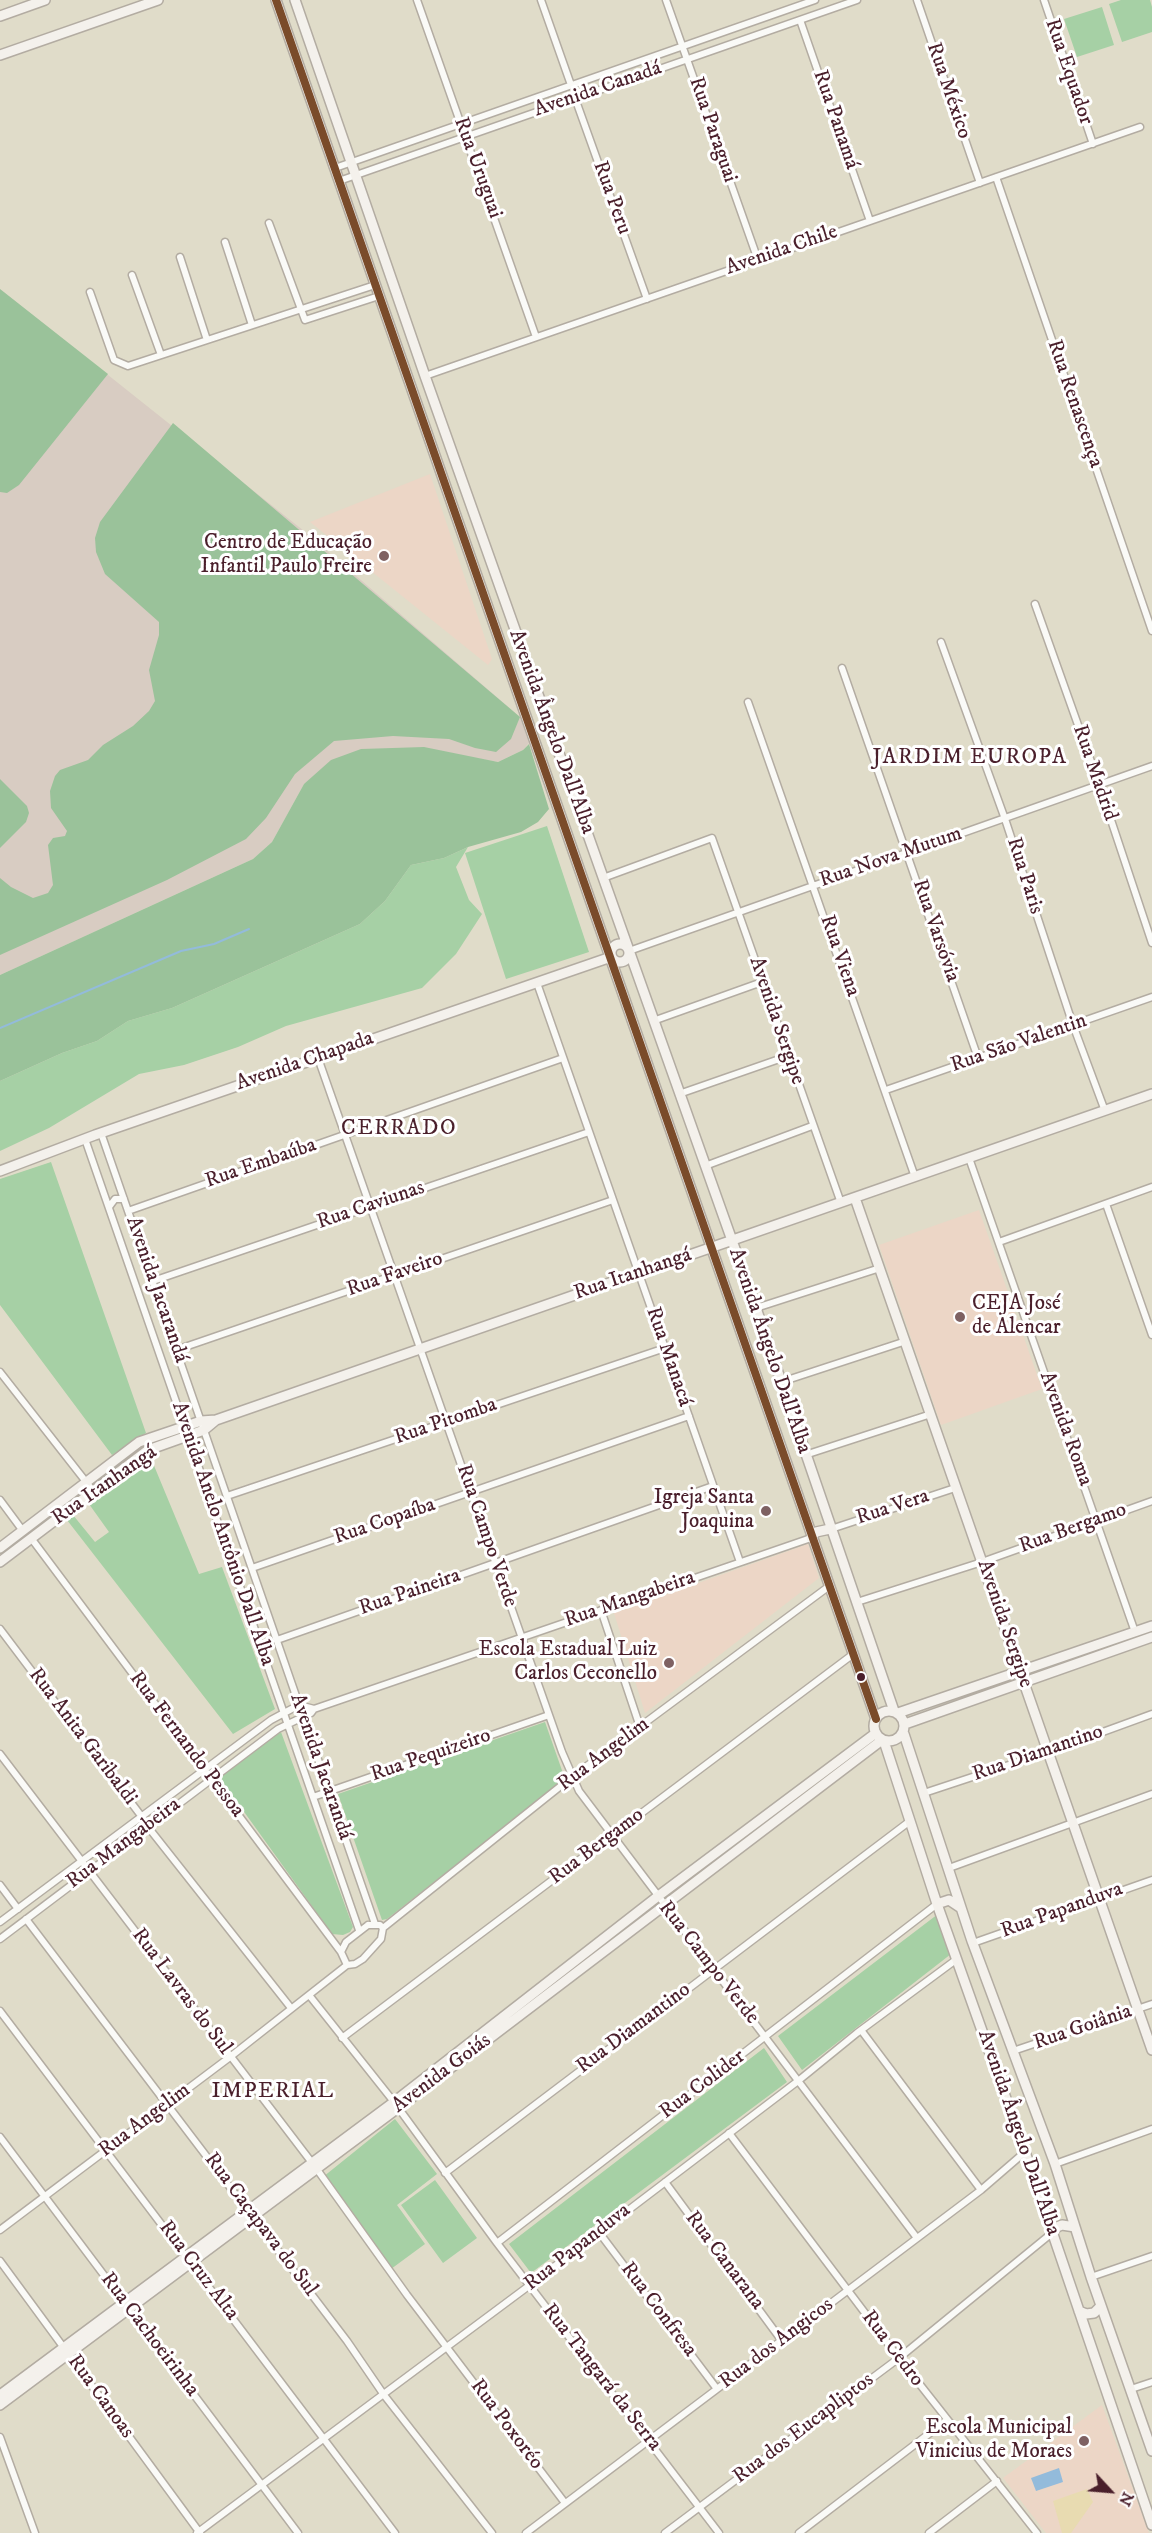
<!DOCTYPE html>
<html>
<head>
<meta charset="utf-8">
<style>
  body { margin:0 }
  #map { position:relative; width:1152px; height:2533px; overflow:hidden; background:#e0dcc9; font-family:"IM FELL DW Pica",serif }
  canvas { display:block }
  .north { position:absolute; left:1080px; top:2461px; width:60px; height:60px; -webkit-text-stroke:4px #fff; paint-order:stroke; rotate:116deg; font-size:16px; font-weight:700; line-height:24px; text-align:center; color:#4a1f2b }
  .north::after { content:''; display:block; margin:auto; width:21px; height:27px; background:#4a1f2b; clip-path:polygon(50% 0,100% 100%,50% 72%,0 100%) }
</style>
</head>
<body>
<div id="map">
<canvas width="1152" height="2533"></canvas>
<div class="north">N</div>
</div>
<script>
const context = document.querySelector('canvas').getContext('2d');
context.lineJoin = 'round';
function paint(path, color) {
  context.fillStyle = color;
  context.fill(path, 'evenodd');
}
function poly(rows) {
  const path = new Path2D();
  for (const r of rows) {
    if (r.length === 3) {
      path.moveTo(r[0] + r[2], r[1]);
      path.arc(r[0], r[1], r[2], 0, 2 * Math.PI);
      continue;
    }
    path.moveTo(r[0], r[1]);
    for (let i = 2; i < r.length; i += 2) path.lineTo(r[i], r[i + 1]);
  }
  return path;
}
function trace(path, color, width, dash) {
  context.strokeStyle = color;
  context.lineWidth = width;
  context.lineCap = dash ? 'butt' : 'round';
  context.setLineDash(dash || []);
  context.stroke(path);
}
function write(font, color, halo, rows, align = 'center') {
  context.font = font + ' "IM FELL DW Pica",serif';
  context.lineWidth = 6;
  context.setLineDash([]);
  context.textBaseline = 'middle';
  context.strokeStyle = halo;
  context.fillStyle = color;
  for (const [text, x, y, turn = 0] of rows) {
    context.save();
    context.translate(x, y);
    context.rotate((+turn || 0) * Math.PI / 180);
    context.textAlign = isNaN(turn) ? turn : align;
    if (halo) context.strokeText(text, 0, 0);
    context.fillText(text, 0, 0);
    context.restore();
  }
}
const built = poly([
  [430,474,492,659,488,665,310,522],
  [979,1210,1042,1389,941,1425,879,1245],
  [808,1544,819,1578,645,1713,614,1613],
  [1102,2405,1149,2533,1046,2533,1003,2478]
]);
const industrial = poly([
  [0,289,304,531,520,717,529,743,523,750,498,762,464,756,304,784,272,842,253,859,0,975]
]);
const green = poly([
  [1121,0,1150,0,1152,7,1152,32,1122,42,1109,4],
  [1102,7,1114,45,1077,57,1064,19],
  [547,826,589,952,506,979,465,853],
  [468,847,456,867,469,900,482,914,456,954,422,988,286,1026,238,1047,184,1065,139,1074,49,1128,0,1151,0,1081,62,1053,97,1041,128,1021,172,1008,360,924,385,901,411,865,444,858],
  [51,1162,146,1433,112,1455,0,1305,0,1179],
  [150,1456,199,1574,222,1567,275,1709,233,1734,67,1520,73,1515,95,1542,109,1532,89,1504],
  [545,1722,565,1779,387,1919,382,1920,338,1794],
  [281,1732,353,1927,350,1932,343,1935,332,1934,219,1777],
  [938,1914,951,1954,802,2070,778,2036],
  [764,2048,787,2082,531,2273,509,2244],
  [395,2119,437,2174,397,2205,425,2244,391,2269,323,2177],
  [435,2180,477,2238,443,2263,401,2205]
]);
const forest = poly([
  [0,289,108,374,19,485,7,493,0,492],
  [173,423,520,717,511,739,496,752,475,748,449,739,393,736,334,741,295,774,266,818,246,839,167,880,0,955,0,878,11,887,33,898,48,893,53,885,48,845,53,838,65,836,67,831,51,808,50,791,55,776,60,770,88,760,103,745,133,726,149,711,155,701,149,670,159,635,159,622,105,574,96,552,95,538,100,522],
  [529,744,549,809,538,822,521,832,468,847,444,858,411,865,385,901,360,924,172,1008,128,1021,97,1041,62,1053,0,1081,0,975,253,859,272,842,304,784,331,760,361,749,424,747,498,762,523,750],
  [0,779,27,806,29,813,26,822,0,848]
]);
const sand = poly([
  [1087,2489,1093,2502,1071,2533,1062,2533,1053,2501]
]);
const water = poly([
  [1059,2468,1063,2482,1036,2491,1031,2478]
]);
const stream = poly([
  [0,1028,181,951,214,944,249,929]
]);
const street = poly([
  [417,0,536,337],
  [541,0,571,85],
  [666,0,758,260],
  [917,0,980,183],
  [1044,0,1093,144],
  [800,20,870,221],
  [575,98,647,299],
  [335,168,815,0],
  [996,177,1152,631],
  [339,181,857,0],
  [269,223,305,320,379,296],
  [225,242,252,325],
  [180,257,207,340],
  [132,275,161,355],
  [90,292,114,360,128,366,375,285],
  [425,376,1140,127],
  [1035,604,1099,784,1152,943],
  [941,642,1005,819,1073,1025,1105,1111],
  [842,668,978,1058],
  [748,702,915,1177],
  [603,878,712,838,841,1203],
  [629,951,1152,766],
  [537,983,740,1562],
  [653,1021,762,982],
  [318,1058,562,1752,579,1791,917,2238],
  [886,1090,1152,997],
  [679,1094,788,1056],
  [101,1133,375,1924],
  [85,1139,359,1930],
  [969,1158,1135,1632],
  [705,1166,812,1126],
  [1106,1204,1152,1335],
  [109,1207,115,1199,124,1199],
  [128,1211,563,1058],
  [999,1242,1152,1187],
  [153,1281,589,1132],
  [756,1308,880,1268],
  [176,1350,613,1200],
  [0,1372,94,1492],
  [781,1382,906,1341],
  [805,1455,931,1414],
  [227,1496,665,1348],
  [0,1500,23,1531],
  [831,1529,955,1488],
  [31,1538,341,1952],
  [252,1568,689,1416],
  [857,1602,982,1562,1152,1501],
  [601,1610,640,1727],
  [0,1629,142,1817],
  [277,1640,713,1486],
  [0,1754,316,2168,407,2295,565,2503],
  [924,1793,1048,1752,1152,1714],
  [313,1797,549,1715],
  [148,1827,291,2008],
  [949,1868,1152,1794],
  [0,1885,18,1909],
  [26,1919,347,2341,384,2395,492,2533],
  [0,1922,271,1720,299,1705,314,1709],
  [368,1925,380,1925,383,1928,381,1939,363,1959,355,1964,347,1965,341,1952,346,1942,368,1925],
  [383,1928,572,1777,828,1587],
  [0,1939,278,1729,311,1713,314,1709,811,1538],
  [973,1943,1152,1880],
  [309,1995,394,2102,497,2243,719,2533],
  [0,2011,395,2533],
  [861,2030,981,2190],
  [342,2038,852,1655],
  [1013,2051,1152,2004],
  [729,2133,899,2358,1037,2533],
  [0,2137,298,2533],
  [1055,2164,1152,2129],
  [445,2173,910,1821],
  [665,2182,782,2341],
  [0,2230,230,2057,347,1965],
  [598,2231,717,2389],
  [497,2243,937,1904],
  [0,2261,200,2533],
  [1091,2277,1152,2256],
  [1131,2389,1152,2382],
  [0,2437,35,2533],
  [197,2533,530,2285,798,2081,857,2033,957,1959],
  [526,2533,981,2190,1025,2152],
  [665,2533,899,2358,1052,2233],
  [799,2533,947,2420],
  [929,2533,997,2481]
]);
const secondary = poly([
  [276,0,876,1719],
  [295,0,425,376,756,1308,894,1711],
  [0,16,45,0],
  [0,55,158,0],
  [620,953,9],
  [0,1171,95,1135,611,957],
  [855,1198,1152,2050],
  [811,1538,816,1532,830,1529],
  [0,1548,139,1442,201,1421,216,1420,1152,1094],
  [0,1562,148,1450,204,1430,216,1420],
  [889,1726,15],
  [898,1713,1152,1626],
  [905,1724,1152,1637],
  [904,1734,972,1941,1055,2164,1091,2277,1152,2451],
  [884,1741,937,1904,1025,2152,1152,2525],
  [937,1904,949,1900,961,1908],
  [1052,2233,1057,2227,1062,2225,1075,2227],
  [1079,2311,1086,2314,1094,2313,1101,2306],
  [0,2395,394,2102,657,1897,876,1733],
  [0,2405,398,2108,882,1740]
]);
const bus1 = poly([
  [276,0,876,1719]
]);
const markers = [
  [384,556,6,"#7e6162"],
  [960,1317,6,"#7e6162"],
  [766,1511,6,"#7e6162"],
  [669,1663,6,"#7e6162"],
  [861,1677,5,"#4a1f2b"],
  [1084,2441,6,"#7e6162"]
];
const streetNames = [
  ["Rua Equador",1068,72,71],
  ["Avenida Canadá",598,90,-19],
  ["Rua México",948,91,71],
  ["Rua Panamá",835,120,71],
  ["Rua Paraguai",712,130,71],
  ["Rua Uruguai",477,168,70],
  ["Rua Peru",611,198,70],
  ["Avenida Chile",782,251,-19],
  ["Rua Renascença",1074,404,71],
  ["Avenida Ângelo Dall'Alba",551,732,70],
  ["Rua Madrid",1094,773,71],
  ["Rua Nova Mutum",891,858,-19],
  ["Rua Paris",1024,876,72],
  ["Rua Varsóvia",935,931,71],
  ["Rua Viena",839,956,71],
  ["Avenida Sergipe",776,1021,71],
  ["Rua São Valentin",1019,1044,-19],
  ["Avenida Chapada",305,1062,-19],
  ["Rua Embaúba",261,1164,-19],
  ["Rua Caviunas",371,1206,-19],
  ["Rua Faveiro",395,1275,-19],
  ["Rua Itanhangá",633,1275,-19],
  ["Avenida Jacarandá",156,1290,71],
  ["Avenida Ângelo Dall'Alba",769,1351,71],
  ["Rua Manacá",668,1357,71],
  ["Rua Pitomba",446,1422,-19],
  ["Avenida Roma",1065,1429,70],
  ["Rua Itanhangá",105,1486,-35],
  ["Rua Vera",893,1508,-18],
  ["Rua Copaíba",385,1522,-19],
  ["Rua Bergamo",1073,1529,-20],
  ["Avenida Anelo Antônio Dall Alba",222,1534,71],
  ["Rua Campo Verde",486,1536,71],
  ["Rua Paineira",410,1593,-19],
  ["Rua Mangabeira",630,1600,-19],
  ["Avenida Sergipe",1004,1624,71],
  ["Rua Anita Garibaldi",82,1737,53],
  ["Rua Fernando Pessoa",186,1745,53],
  ["Rua Diamantino",1038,1754,-19],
  ["Rua Angelim",604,1755,-37],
  ["Rua Pequizeiro",431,1756,-19],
  ["Avenida Jacarandá",320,1767,71],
  ["Rua Mangabeira",124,1844,-37],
  ["Rua Bergamo",597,1847,-37],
  ["Rua Papanduva",1062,1911,-20],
  ["Rua Campo Verde",708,1963,52],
  ["Rua Lavras do Sul",181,1992,53],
  ["Rua Goiânia",1083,2028,-19],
  ["Rua Diamantino",634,2029,-37],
  ["Avenida Goiás",442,2074,-37],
  ["Rua Colider",703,2085,-37],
  ["Rua Angelim",145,2121,-37],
  ["Avenida Ângelo Dall'Alba",1018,2133,71],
  ["Rua Caçapava do Sul",260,2225,53],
  ["Rua Papanduva",578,2248,-38],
  ["Rua Canarana",724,2261,53],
  ["Rua Cruz Alta",198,2271,53],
  ["Rua Confresa",658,2310,53],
  ["Rua Cachoeirinha",149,2335,53],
  ["Rua dos Angicos",777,2344,-37],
  ["Rua Cedro",892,2349,53],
  ["Rua Tangará da Serra",601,2378,52],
  ["Rua Canoas",100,2397,54],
  ["Rua Poxoréo",506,2425,53],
  ["Rua dos Eucapliptos",804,2429,-37]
];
const poiNames = [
  ["Centro de Educação",372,544],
  ["Infantil Paulo Freire",372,568],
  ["CEJA José",972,1305,"left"],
  ["de Alencar",972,1329,"left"],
  ["Igreja Santa",754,1499],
  ["Joaquina",754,1523],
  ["Escola Estadual Luiz",657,1651],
  ["Carlos Ceconello",657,1675],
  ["Escola Municipal",1072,2429],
  ["Vinicius de Moraes",1072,2453]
];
const neighbourhoodNames = [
  ["JARDIM EUROPA",970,758],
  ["CERRADO",399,1129],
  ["IMPERIAL",273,2092]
];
paint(built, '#ecd6c6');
paint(industrial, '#d8ccc2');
paint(green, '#a6d0a5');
paint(forest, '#9ac29a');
paint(sand, '#e8dbb1');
paint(water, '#93bbdb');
trace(stream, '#93bbdb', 2);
trace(street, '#b3aca2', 9);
trace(secondary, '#b3aca2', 12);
trace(street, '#fafaf7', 6);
trace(secondary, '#f4f1ec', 9);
trace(bus1, '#7a4b2a', 8);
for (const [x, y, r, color] of markers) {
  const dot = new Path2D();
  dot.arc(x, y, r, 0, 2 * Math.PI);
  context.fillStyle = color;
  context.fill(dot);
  trace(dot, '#fff', 2);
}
write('21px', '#4a1f2b', '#fff', streetNames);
write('21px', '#4a1f2b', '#fff', poiNames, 'right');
context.letterSpacing = '1.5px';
write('22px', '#4a1f2b', '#fff', neighbourhoodNames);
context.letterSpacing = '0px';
</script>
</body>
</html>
